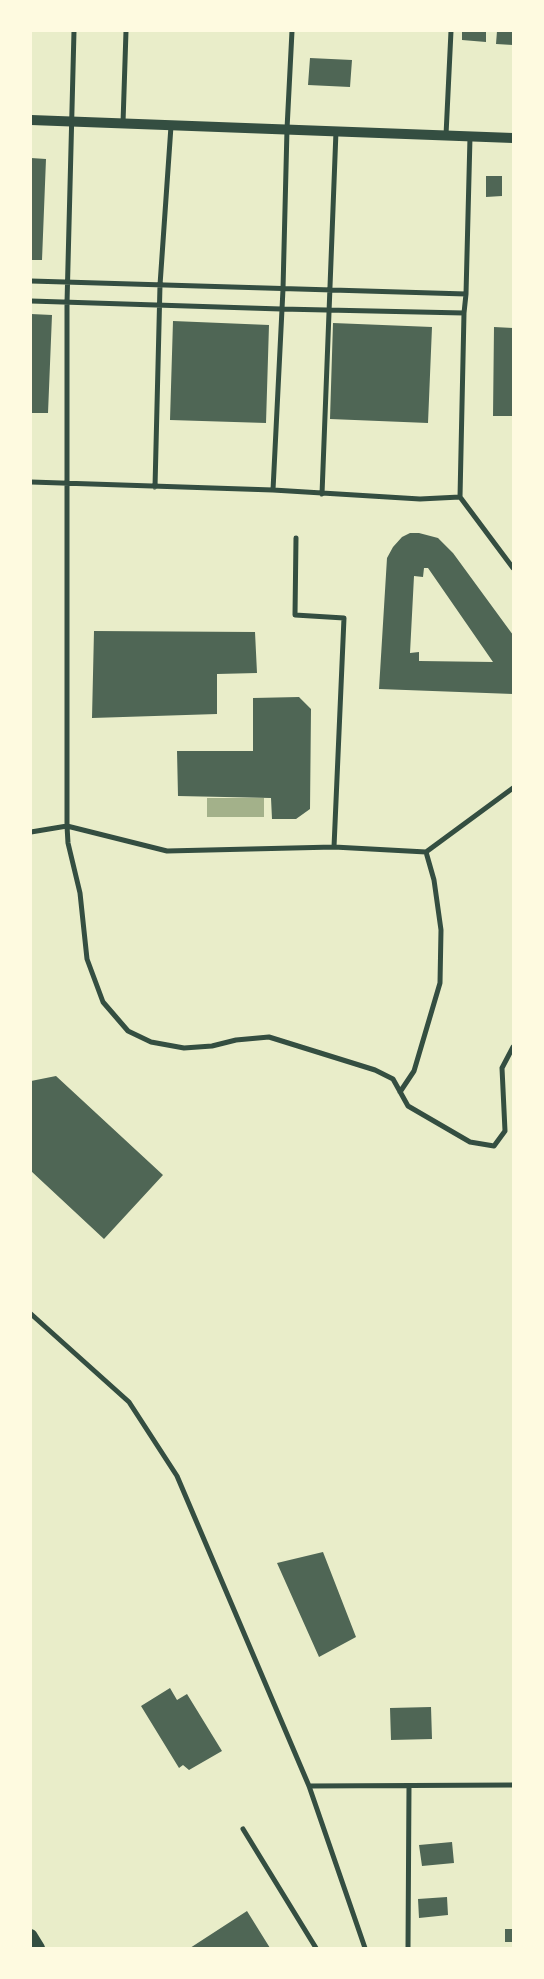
<!DOCTYPE html>
<html>
<head>
<meta charset="utf-8">
<style>
  body { margin:0 }
  #map { position:relative; width:544px; height:1979px; overflow:hidden; background:#e9edc9; font-family:Spectral,serif }
  canvas { display:block }
  .frame { position:absolute; inset:0; border:32px solid #fefae0; pointer-events:none }
</style>
</head>
<body>
<div id="map">
<canvas width="544" height="1979"></canvas>
<div class="frame"></div>
</div>
<script>
const context = document.querySelector('canvas').getContext('2d');
context.lineJoin = 'round';
function paint(path, color) {
  context.fillStyle = color;
  context.fill(path, 'evenodd');
}
function poly(rows) {
  const path = new Path2D();
  for (const r of rows) {
    path.moveTo(r[0], r[1]);
    for (let i = 2; i < r.length; i += 2) path.lineTo(r[i], r[i + 1]);
  }
  return path;
}
function trace(path, color, width, dash) {
  context.strokeStyle = color;
  context.lineWidth = width;
  context.lineCap = dash ? 'butt' : 'round';
  context.setLineDash(dash || []);
  context.stroke(path);
}
const water = poly([
  [207,798,264,798,264,817,207,817]
]);
const building = poly([
  [462,31,486,31,486,42,462,40],
  [497,31,513,31,513,45,496,44],
  [310,58,352,60,350,87,308,85],
  [31,158,46,159,42,260,31,260],
  [486,176,502,176,502,196,486,197],
  [31,314,52,315,48,413,31,413],
  [173,321,269,325,266,423,170,420],
  [333,323,432,327,428,423,330,419],
  [494,327,513,328,513,416,493,416],
  [410,533,419,533,438,538,453,553,513,635,513,694,379,689,387,558,393,547,402,537],
  [424,568,428,568,493,662,419,661,419,652,410,653,414,576,423,577],
  [94,631,255,632,257,673,217,674,217,714,92,718],
  [299,697,311,709,310,809,296,819,272,819,271,798,178,796,177,751,253,751,253,698],
  [56,1076,163,1175,104,1239,31,1171,31,1081],
  [323,1552,356,1637,319,1657,277,1563],
  [170,1688,177,1700,187,1694,222,1751,189,1770,183,1765,179,1768,141,1706],
  [431,1707,432,1739,391,1740,390,1708],
  [452,1842,454,1863,422,1866,419,1845],
  [447,1897,448,1915,419,1918,418,1899],
  [247,1911,270,1948,190,1948],
  [505,1929,513,1929,513,1942,505,1942]
]);
const minor = poly([
  [74,31,67,303,67,826,68,843,80,893,87,959,103,1002,128,1031,151,1042,184,1048,212,1046,236,1040,269,1037,375,1070,393,1079,408,1106,470,1142,494,1146,505,1131,502,1068,513,1047],
  [123,123,126,31],
  [446,135,451,31],
  [31,281,466,294],
  [31,301,281,309,464,313],
  [31,482,273,490,420,499,460,497,513,568],
  [155,487,160,285,171,126],
  [273,490,283,289,287,129,292,31],
  [322,494,336,131],
  [460,497,464,313,466,294,470,137],
  [296,538,295,615,344,618,334,847],
  [31,832,67,826,167,851,334,847,426,852,513,788],
  [400,1092,414,1071,440,983,441,930,434,880,426,852],
  [31,1314,129,1402,177,1476,309,1786,365,1948],
  [309,1786,513,1785],
  [243,1829,316,1948],
  [408,1948,409,1786]
]);
const secondary = poly([
  [31,120,513,138]
]);
const primary = poly([
  [31,1935,39,1948]
]);
paint(water, '#a3b18a');
paint(building, '#4f6655');
trace(minor, '#344e41', 5);
trace(secondary, '#344e41', 10);
trace(primary, '#344e41', 12);
</script>
</body>
</html>
